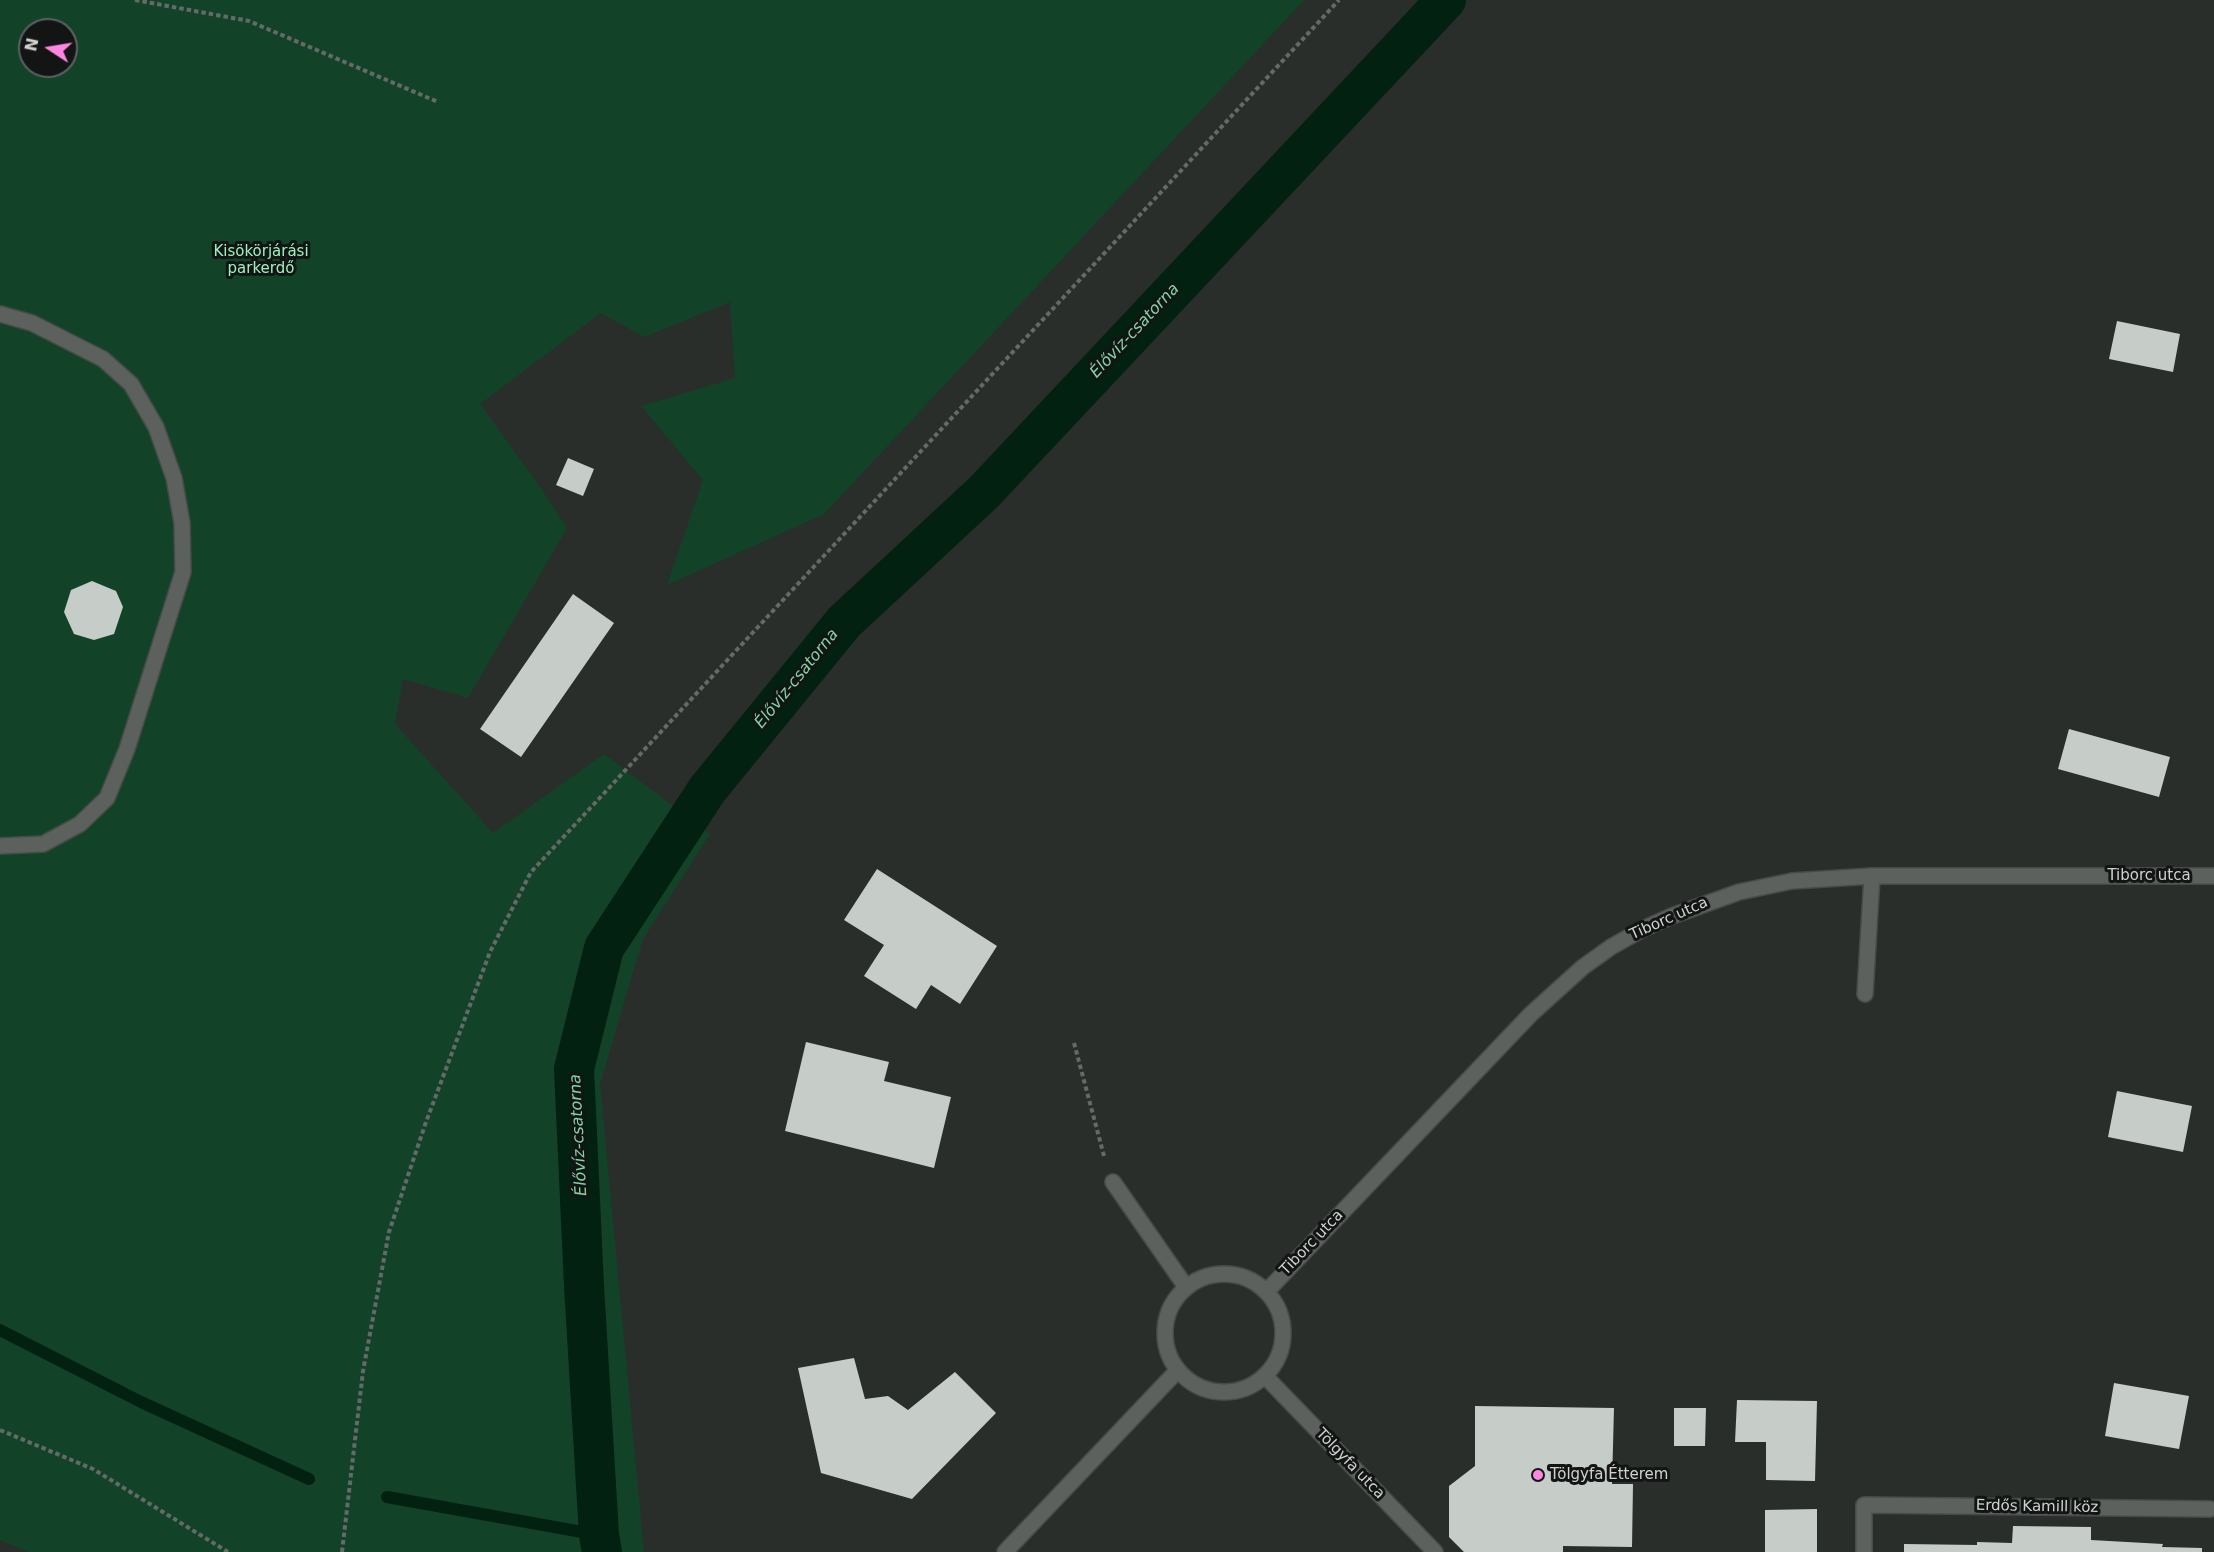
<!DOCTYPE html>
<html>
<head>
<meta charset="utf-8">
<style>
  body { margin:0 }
  #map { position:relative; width:2214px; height:1552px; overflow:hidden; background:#292e2b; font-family:"DejaVu Sans",sans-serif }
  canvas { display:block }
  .north { position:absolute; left:18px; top:18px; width:60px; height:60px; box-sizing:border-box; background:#131514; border:2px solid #5e615f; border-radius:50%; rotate:282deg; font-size:16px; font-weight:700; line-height:24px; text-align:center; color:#cfd2d0 }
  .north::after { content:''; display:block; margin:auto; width:21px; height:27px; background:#fd86e2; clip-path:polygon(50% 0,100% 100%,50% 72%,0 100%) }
</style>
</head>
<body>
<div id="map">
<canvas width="2214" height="1552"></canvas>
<div class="north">N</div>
</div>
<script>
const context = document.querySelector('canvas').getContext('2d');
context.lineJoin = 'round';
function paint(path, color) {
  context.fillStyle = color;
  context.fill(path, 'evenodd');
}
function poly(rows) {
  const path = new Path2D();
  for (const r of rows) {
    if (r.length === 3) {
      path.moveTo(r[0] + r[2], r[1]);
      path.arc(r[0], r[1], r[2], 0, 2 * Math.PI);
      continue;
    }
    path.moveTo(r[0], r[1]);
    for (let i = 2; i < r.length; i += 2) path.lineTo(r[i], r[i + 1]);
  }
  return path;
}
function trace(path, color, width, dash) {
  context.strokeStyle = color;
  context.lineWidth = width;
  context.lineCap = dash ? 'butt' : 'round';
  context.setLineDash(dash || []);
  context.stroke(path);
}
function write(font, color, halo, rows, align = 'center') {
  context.font = font + ' "DejaVu Sans",sans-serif';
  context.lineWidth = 6;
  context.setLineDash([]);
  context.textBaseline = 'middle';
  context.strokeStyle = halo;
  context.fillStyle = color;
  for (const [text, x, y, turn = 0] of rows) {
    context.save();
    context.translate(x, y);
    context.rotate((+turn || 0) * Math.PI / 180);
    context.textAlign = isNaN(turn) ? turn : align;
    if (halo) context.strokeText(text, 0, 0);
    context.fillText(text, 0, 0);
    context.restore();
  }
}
const green = poly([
  [0,0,1304,0,824,514,667,585,703,480,641,406,735,378,730,302,644,337,601,313,480,404,541,488,567,528,468,698,403,679,395,724,493,833,604,754,710,834,643,939,600,1084,644,1552,29,1552,0,1540],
  [30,30,66,30,66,66,30,66]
]);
const stream = poly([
  [0,1330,141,1402,309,1479],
  [387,1497,599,1535]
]);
const canal = poly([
  [602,1552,599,1535,584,1286,574,1069,604,948,707,790,844,622,984,492,1446,0]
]);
const building = poly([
  [2117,321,2180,334,2173,372,2109,359],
  [568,458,594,469,583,496,556,485],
  [92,581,116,591,123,607,114,634,94,640,74,634,64,612,71,590],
  [573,594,614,623,521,757,480,729],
  [2069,729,2170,757,2159,797,2058,769],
  [877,869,997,946,960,1004,931,985,916,1009,864,976,884,945,844,920],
  [806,1042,889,1062,884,1081,951,1097,934,1168,785,1131],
  [2117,1091,2192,1106,2183,1152,2108,1137],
  [854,1358,865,1399,888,1396,908,1410,955,1372,996,1413,912,1499,821,1473,798,1368],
  [2114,1383,2189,1396,2179,1449,2105,1436],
  [1737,1400,1817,1401,1815,1481,1766,1480,1766,1442,1735,1442],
  [1475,1406,1614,1408,1612,1484,1633,1484,1632,1547,1563,1546,1563,1552,1464,1552,1449,1537,1449,1486,1475,1466],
  [1674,1408,1706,1408,1705,1446,1674,1446],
  [1817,1509,1817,1552,1765,1552,1765,1510],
  [2013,1526,2091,1527,2091,1540,2163,1544,2162,1547,2202,1548,2202,1552,1904,1552,1904,1544,1977,1545,1977,1542,2012,1543]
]);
const path = poly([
  [135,0,249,21,438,102],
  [1074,1043,1104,1156],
  [0,1430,93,1469,228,1552],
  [342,1552,363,1371,389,1232,426,1122,490,952,531,872,1339,0]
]);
const lane = poly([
  [0,314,32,323,103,359,131,384,156,427,174,478,182,523,183,572,127,749,107,798,80,824,43,844,0,846],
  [1865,994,1872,876]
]);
const street = poly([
  [1113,1182,1186,1287],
  [1224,1333,59],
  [1267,1291,1531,1014,1583,967,1611,947,1643,929,1672,916,1739,892,1792,881,1872,876,2214,876],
  [1265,1376,1435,1552],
  [1005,1552,1178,1370],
  [1864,1552,1864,1505,2210,1509]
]);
const markers = [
  [1538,1475,6,"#fd86e2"]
];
const parkNames = [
  ["Kisökörjárási",261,252],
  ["parkerdő",261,269]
];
const streetNames = [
  ["Tiborc utca",2149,876],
  ["Tiborc utca",1669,919,-24],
  ["Tiborc utca",1312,1243,-46],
  ["Tölgyfa utca",1350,1464,46],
  ["Erdős Kamill köz",2037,1507,1]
];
const poiNames = [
  ["Tölgyfa Étterem",1550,1475]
];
const waterNames = [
  ["Élővíz-csatorna",1135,331,-47],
  ["Élővíz-csatorna",797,679,-51],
  ["Élővíz-csatorna",579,1135,-93]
];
paint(green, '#124329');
trace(stream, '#032111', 12);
trace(canal, '#032111', 40);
paint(building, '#c6ccc8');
trace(lane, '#474b48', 18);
trace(street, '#474b48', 18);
trace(path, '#656967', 4, [4.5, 3]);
trace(lane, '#5c615e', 15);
trace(street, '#5c615e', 15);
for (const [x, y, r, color] of markers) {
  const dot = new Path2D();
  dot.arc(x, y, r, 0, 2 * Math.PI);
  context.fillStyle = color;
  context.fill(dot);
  trace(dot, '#131514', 2);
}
write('15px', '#9cf1bd', '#131514', parkNames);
write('15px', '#cfd2d0', '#131514', streetNames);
write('15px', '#cfd2d0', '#131514', poiNames, 'left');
write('italic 16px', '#81d5a2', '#131514', waterNames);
</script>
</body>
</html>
